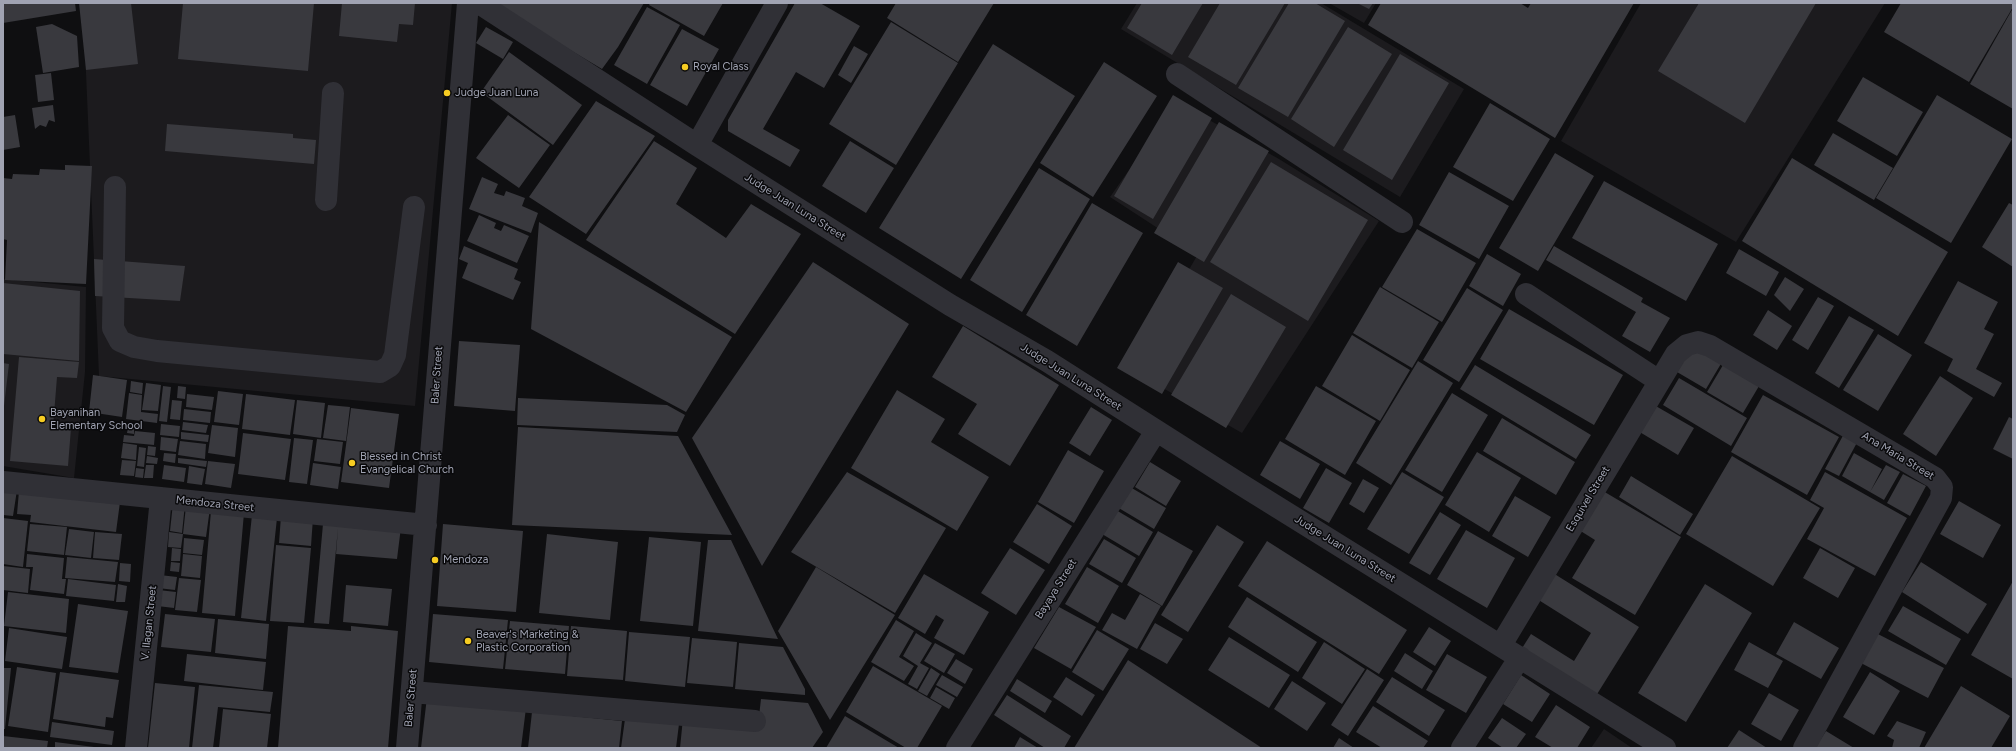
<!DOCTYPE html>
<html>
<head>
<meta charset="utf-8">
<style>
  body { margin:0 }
  #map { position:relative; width:2016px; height:751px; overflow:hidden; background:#0f0f11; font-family:Figtree,sans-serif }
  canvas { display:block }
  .frame { position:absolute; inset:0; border:4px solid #a0a3b2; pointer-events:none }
</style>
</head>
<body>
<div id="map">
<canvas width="2016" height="751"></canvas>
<div class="frame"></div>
</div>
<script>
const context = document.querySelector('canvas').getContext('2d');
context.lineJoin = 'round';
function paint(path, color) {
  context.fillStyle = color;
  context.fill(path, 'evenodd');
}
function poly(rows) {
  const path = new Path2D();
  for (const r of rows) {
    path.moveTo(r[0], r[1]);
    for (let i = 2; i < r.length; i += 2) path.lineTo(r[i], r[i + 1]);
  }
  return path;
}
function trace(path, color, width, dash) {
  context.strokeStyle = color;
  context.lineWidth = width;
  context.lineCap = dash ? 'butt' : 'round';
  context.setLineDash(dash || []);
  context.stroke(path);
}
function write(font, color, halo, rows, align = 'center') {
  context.font = font + ' Figtree,sans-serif';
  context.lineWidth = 3;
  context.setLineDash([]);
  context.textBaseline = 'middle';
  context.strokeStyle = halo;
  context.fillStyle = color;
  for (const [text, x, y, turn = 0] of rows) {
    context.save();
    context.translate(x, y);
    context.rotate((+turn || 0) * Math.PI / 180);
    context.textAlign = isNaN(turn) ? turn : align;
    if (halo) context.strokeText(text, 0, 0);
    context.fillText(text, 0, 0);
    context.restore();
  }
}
const built = poly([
  [83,3,452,3,415,406,99,376],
  [1137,3,1321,3,1464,89,1400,197,1121,29],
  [1329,3,1376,3,1364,23],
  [1641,3,1885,3,1736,242,1561,141],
  [1177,102,1279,159,1379,221,1242,433,1131,370,1198,254,1202,257,1110,197],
  [3,279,86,287,85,372,74,478,3,466],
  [1604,729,1632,748,1591,748]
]);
const building = poly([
  [3,3,75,3,76,11,3,23],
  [79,3,131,3,138,64,86,70],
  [183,3,314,3,308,71,178,59],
  [342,3,415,3,413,25,399,24,397,42,339,36],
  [495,3,644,3,618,47,602,69,496,6],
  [650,3,723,3,704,36,649,5],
  [795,3,820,3,860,26,824,88,796,72,763,129,800,150,790,167,728,131,728,120],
  [896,3,994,3,958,62,887,18],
  [1142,3,1203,3,1172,55,1127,28],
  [1220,3,1285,3,1236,85,1188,57],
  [1289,3,1315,3,1345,21,1288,117,1238,88],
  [1357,3,1373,3,1369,9],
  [1381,3,1520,3,1528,8,1531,3,1634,3,1555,138,1368,25],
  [1699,3,1816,3,1745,123,1658,71],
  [1901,3,2012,3,2013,7,1969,82,1884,32],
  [647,7,680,25,647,84,614,65],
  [2013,8,2013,109,1970,84],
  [891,22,958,63,896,165,829,124],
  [52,24,77,36,79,67,43,73,36,27],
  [486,27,513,42,503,59,476,43],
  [1348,27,1392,54,1334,147,1291,119],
  [682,29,719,49,687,106,650,85],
  [993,44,1075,96,961,279,879,228],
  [854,46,868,54,851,83,838,75],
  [509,52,582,105,553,145,481,92],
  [1400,54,1449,83,1392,180,1343,150],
  [1104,62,1157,96,1093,197,1040,163],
  [51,73,54,100,38,102,35,75],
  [1863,77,1923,112,1897,156,1837,121],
  [1173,95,1212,118,1153,219,1114,196],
  [1937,95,2012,139,1951,243,1876,198],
  [596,101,655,136,586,234,529,197],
  [1490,103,1550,139,1513,201,1453,167],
  [53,105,55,122,49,120,46,127,40,125,35,129,32,108],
  [15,115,20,147,3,150,3,117],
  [508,115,550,145,519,188,476,158],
  [1219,122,1269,151,1204,262,1154,233],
  [167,124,293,134,293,138,316,140,314,164,165,151],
  [1833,133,1893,168,1874,200,1814,165],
  [654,141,697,168,676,204,726,238,751,204,801,234,735,334,586,240],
  [850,141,894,168,866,213,822,186],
  [1555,153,1594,176,1538,271,1499,248],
  [1792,158,1948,252,1898,336,1742,241],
  [1271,162,1368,220,1308,321,1210,262],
  [65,165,92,166,86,284,5,280,7,240,3,239,3,178,12,179,13,174,39,175,40,169,65,170],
  [1039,168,1090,199,1022,312,970,280],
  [1449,172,1509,206,1479,259,1419,225],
  [482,177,498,184,494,193,504,196,506,191,525,198,522,206,538,213,531,233,469,209],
  [1604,181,1718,244,1686,301,1572,238],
  [1092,203,1143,233,1077,346,1026,315],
  [2009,203,2013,205,2013,267,1982,247],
  [479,215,496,223,494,228,501,231,504,225,529,236,517,263,467,241],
  [539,222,732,337,686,412,531,329],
  [1417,229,1476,263,1442,322,1382,287],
  [464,246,518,269,514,279,521,282,513,300,462,278,468,263,459,259],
  [1554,246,1643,298,1641,302,1670,318,1650,352,1622,336,1636,312,1546,260],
  [1739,249,1779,272,1766,296,1726,273],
  [1487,254,1521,274,1503,306,1469,286],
  [94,259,185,266,180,301,95,296],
  [813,262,909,324,762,566,692,438],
  [1178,262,1223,288,1162,394,1117,368],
  [1785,277,1804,289,1790,311,1774,295],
  [1958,281,1998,302,1984,329,1994,334,1976,369,2002,383,1994,397,1947,371,1953,359,1924,343],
  [3,283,80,291,79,361,3,354],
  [1380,287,1439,322,1412,368,1353,333],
  [1467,288,1503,310,1459,382,1423,360],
  [1231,294,1286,327,1226,428,1171,395],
  [1818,297,1834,306,1808,350,1792,340],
  [1509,309,1623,375,1594,425,1480,359],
  [1768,310,1792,326,1777,350,1753,335],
  [1849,316,1874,330,1839,388,1815,373],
  [963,326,1059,385,1010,466,958,434,977,404,932,377],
  [1878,334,1912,355,1878,411,1843,390],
  [1352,335,1410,370,1380,421,1322,386],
  [459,341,520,345,515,411,454,406],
  [1693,344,1722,362,1706,389,1677,372],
  [19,357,79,362,77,378,57,377,53,427,71,428,68,466,10,461],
  [1726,360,1762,381,1743,413,1707,392],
  [1418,361,1453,383,1391,485,1356,463],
  [3,363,9,364,4,406,3,406],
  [1475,365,1591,435,1576,459,1460,389],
  [93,375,127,380,122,417,89,412],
  [1940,376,1973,398,1936,456,1903,434],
  [1679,378,1747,418,1731,446,1663,405],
  [131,381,143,383,142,394,130,392],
  [146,383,161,385,158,411,142,410],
  [163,386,171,387,167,422,159,421],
  [178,386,186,387,185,399,177,398],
  [1316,386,1376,421,1345,475,1285,439],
  [897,390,945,419,931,442,989,477,957,531,851,468],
  [218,391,243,394,239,425,214,422],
  [129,393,142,395,141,412,158,414,157,423,126,419],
  [1452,393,1488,415,1442,492,1405,470],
  [187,394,214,397,212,410,186,407],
  [246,394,295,400,290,435,242,429],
  [1763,395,1839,437,1807,495,1731,452],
  [518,398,667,405,685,415,677,432,517,425],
  [172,400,182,401,180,420,170,419],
  [297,400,325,403,321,438,293,434],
  [328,405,350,407,346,441,323,438],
  [1654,405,1694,428,1678,455,1638,431],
  [1091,407,1112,420,1090,456,1069,443],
  [351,408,399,414,389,488,341,482],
  [184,409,211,412,210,423,183,420],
  [2009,417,2013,419,2013,459,1993,449],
  [1502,418,1575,462,1556,495,1483,451],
  [183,422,208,425,206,433,182,430],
  [161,424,180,426,179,437,160,435],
  [212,425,238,428,235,457,208,453],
  [128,427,134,428,134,434,127,433],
  [518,427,678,436,732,535,512,525],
  [1846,430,1860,437,1839,476,1825,469],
  [135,431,155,433,154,445,123,442,124,435,134,436],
  [181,432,209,435,208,442,181,439],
  [243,433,291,439,285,480,238,474],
  [161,437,178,439,176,452,160,450],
  [294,438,313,440,307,484,289,482],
  [317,439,343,442,340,464,314,461],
  [180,441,206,444,205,459,178,455],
  [1280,441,1320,464,1300,499,1260,475],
  [123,443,137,445,136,460,121,458],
  [148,446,156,447,155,456,147,455],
  [139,447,146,448,144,467,137,466],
  [1068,450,1104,471,1074,523,1038,502],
  [1477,452,1521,478,1489,532,1445,505],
  [164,453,176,454,175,463,163,461],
  [1854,453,1882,469,1870,492,1842,476],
  [147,456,158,458,157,464,146,463],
  [1732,456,1820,508,1773,586,1686,534],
  [178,458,207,461,206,467,178,463],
  [122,460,136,461,134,476,120,475],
  [208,461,235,464,231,488,205,484],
  [1150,462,1181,481,1166,506,1135,487],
  [313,463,341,467,338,489,310,485],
  [146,465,154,465,153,478,144,478],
  [164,465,186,468,184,482,162,479],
  [1886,465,1900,472,1884,500,1870,492],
  [189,466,205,469,202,485,187,483],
  [136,468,144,469,143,478,135,477],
  [1326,468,1352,483,1329,523,1303,508],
  [847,472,946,528,895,613,791,552],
  [1402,472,1444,497,1409,554,1367,529],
  [1825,472,1907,518,1875,576,1807,539,1824,508,1810,500],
  [1903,474,1926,486,1910,516,1887,503],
  [1631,476,1693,514,1680,535,1619,497],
  [1363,479,1379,488,1364,513,1349,504],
  [1130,487,1166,508,1154,529,1117,507],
  [3,489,17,490,13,516,3,515],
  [19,491,120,502,116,532,30,522,31,515,17,514],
  [1603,491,1681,537,1635,615,1572,578,1595,540,1579,530],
  [1515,496,1551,517,1528,557,1492,536],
  [1959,501,2001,525,1983,558,1940,534],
  [173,503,185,504,182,533,170,531],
  [1037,504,1072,526,1049,564,1013,542],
  [186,506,210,508,206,537,183,534,181,548,168,547,169,532,183,534],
  [1116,510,1153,532,1139,556,1102,534],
  [211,511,244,513,235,616,202,613],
  [1440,512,1461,525,1430,575,1409,563],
  [252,515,277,518,266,621,241,618],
  [281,516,313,518,311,546,279,543],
  [3,518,28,521,23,567,3,564],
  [30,524,67,527,64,555,27,551],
  [323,524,401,527,397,559,336,554,338,528,329,624,314,623],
  [443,524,523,531,516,612,437,606],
  [1217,525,1244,542,1188,632,1161,615],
  [69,529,94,532,91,558,65,555],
  [1466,530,1515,558,1487,608,1437,579],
  [1158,531,1193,551,1162,606,1127,585],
  [95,532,122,534,119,560,93,558],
  [547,534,618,542,610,620,539,613],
  [649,537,701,542,693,626,640,621],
  [184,538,204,540,202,555,183,553],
  [1104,539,1136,558,1122,583,1089,564],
  [708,540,731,540,778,639,698,631],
  [1267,541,1407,630,1379,674,1238,586],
  [276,545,311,548,304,623,270,621],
  [172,548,181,549,180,561,171,561],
  [1010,548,1045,570,1016,615,981,593],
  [1820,548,1855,568,1838,598,1803,578],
  [27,554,64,558,62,579,66,579,64,594,30,590,33,567,26,567],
  [183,554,202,556,200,578,181,576],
  [67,557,118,562,115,582,65,578],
  [171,562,180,563,179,572,170,571],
  [1921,562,1987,604,1968,634,1902,592],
  [120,563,131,564,130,582,119,581],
  [3,566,30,569,28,593,3,590],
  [816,567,895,615,830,720,778,631],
  [1087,567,1119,586,1098,623,1065,604],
  [1553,573,1639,627,1594,699,1519,653,1531,634,1574,661,1591,633,1537,599],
  [151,574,177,577,175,590,149,587],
  [924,574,989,612,964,655,934,638,944,620,936,615,925,634,898,618],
  [179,578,201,580,197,612,175,610],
  [68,579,116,585,114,601,66,596],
  [2013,581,2013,679,1971,655],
  [118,584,127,586,125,602,116,602],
  [1705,584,1752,613,1686,722,1638,693],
  [346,585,392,589,388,626,343,622],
  [150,589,176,592,174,608,149,605],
  [8,592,69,599,66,633,4,626],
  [1140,594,1161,606,1137,649,1102,630,1112,613,1125,620],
  [1247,597,1317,642,1298,672,1228,627],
  [78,604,128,611,118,673,69,667],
  [1903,606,1961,639,1946,665,1888,631],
  [1059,607,1096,627,1071,669,1034,648],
  [165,614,215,619,211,652,161,647],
  [433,614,508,620,503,669,429,662],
  [218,619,269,624,266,659,215,653],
  [896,620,914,631,899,657,914,666,904,681,871,662],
  [510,621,569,626,565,674,505,669],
  [1794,622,1839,648,1821,679,1776,654],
  [1155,623,1183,639,1167,664,1140,649],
  [288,626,351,631,351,626,398,631,388,748,278,748],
  [571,626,627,631,623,680,567,676],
  [1429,627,1451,641,1435,666,1413,652],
  [9,628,67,637,62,669,5,661],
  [1097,630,1129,649,1103,691,1072,672],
  [629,632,690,637,685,687,625,681],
  [1874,632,1944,668,1928,698,1859,662],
  [916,633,932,643,920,663,929,668,917,689,908,684,918,666,903,656],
  [1229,637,1290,675,1269,708,1208,670],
  [692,638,737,642,733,687,687,683],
  [1324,642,1365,669,1342,704,1302,678],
  [1749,642,1783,661,1768,688,1734,670],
  [739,643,783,647,805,689,805,695,735,689],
  [935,643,955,654,944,673,924,661],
  [1405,653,1433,671,1422,689,1394,671],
  [187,654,266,662,263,690,184,681],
  [1447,654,1487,677,1466,713,1426,690],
  [956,659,973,669,965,684,947,673],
  [1128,660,1262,748,1074,748],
  [873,666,942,706,917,748,906,748,846,712],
  [17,667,56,673,48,732,8,726],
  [3,668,11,668,5,729,3,729],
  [931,668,940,674,927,696,918,691],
  [1367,669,1384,680,1348,736,1331,725],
  [60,672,119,680,113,718,106,717,105,727,53,719],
  [1870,672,1900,691,1874,735,1843,717],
  [942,675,963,687,957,697,936,685],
  [1521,675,1550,694,1532,722,1503,704],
  [1066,677,1095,695,1082,716,1053,697],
  [1392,677,1445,710,1429,736,1376,702],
  [1017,679,1052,701,1045,713,1010,691],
  [1292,681,1326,703,1307,731,1274,709],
  [155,683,195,687,189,748,148,748],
  [199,685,273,692,270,712,218,707,213,748,192,748],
  [1961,686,2010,716,1991,748,1924,748],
  [936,687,955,698,949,709,930,698],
  [1769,693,1799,710,1781,741,1751,724],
  [1007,695,1071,736,1064,748,1045,748,994,715],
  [427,697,526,708,521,748,421,748],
  [761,699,808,703,823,732,812,748,680,748,683,718,758,725],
  [1556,705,1590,727,1577,748,1553,748,1535,737],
  [1373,706,1428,741,1423,748,1382,748,1356,732],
  [223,709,271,714,267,748,219,748],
  [532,712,622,721,619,748,528,748],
  [845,716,899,748,826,748],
  [1502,718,1526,734,1516,748,1503,748,1488,738],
  [625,719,679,724,676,748,621,748],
  [1897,721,1926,732,1919,748,1892,748,1894,740,1887,736],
  [52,722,114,731,112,745,50,737],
  [1739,730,1767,748,1727,748],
  [1826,731,1854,748,1815,748],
  [3,736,48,741,47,748,3,748],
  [1020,737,1038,748,1014,748],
  [1339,738,1354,748,1333,748],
  [55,742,94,747,94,748,55,748]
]);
const minor = poly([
  [479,3,697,145,950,305,1047,361,1237,482,1665,748],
  [1177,74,1402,222],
  [697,145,777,3],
  [115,187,113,328,120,341,134,347,157,351,380,372,390,366,395,355,414,207],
  [326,200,333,93],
  [1526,294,1659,381],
  [3,482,426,525],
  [1501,645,1676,354,1687,345,1698,342,1710,346,1935,478,1942,487,1941,498,1804,748],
  [412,692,755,721],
  [136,748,161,498],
  [407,748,468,3],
  [957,748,1156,431],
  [1462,748,1520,657]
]);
const markers = [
  [685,67,4,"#f6cc22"],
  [447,93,4,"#f6cc22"],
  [42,419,4,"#f6cc22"],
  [352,463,4,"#f6cc22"],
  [435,560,4,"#f6cc22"],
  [468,641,4,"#f6cc22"]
];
const poiNames = [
  ["Royal Class",693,67],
  ["Judge Juan Luna",455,93],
  ["Bayanihan",50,413],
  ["Elementary School",50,426],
  ["Blessed in Christ",360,457],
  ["Evangelical Church",360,470],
  ["Mendoza",443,560],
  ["Beaver's Marketing &",476,635],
  ["Plastic Corporation",476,648]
];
const streetNames = [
  ["Judge Juan Luna Street",795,207,32],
  ["Baler Street",437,375,-86],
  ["Judge Juan Luna Street",1071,377,32],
  ["Ana Maria Street",1898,456,31],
  ["Esquivel Street",1588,499,-59],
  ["Mendoza Street",215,504,6],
  ["Judge Juan Luna Street",1345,549,32],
  ["Bayaya Street",1056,589,-58],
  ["V. Ilagan Street",149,623,-84],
  ["Baler Street",411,698,-85]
];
paint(built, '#1c1b1e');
paint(building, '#39393e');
trace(minor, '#303036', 22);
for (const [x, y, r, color] of markers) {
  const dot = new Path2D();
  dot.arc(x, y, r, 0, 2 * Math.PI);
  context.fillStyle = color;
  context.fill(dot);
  trace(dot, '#0a0a0c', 1.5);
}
write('11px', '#a0a3b2', '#0a0a0c', poiNames, 'left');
write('11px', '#a0a3b2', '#0a0a0c', streetNames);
</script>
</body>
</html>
